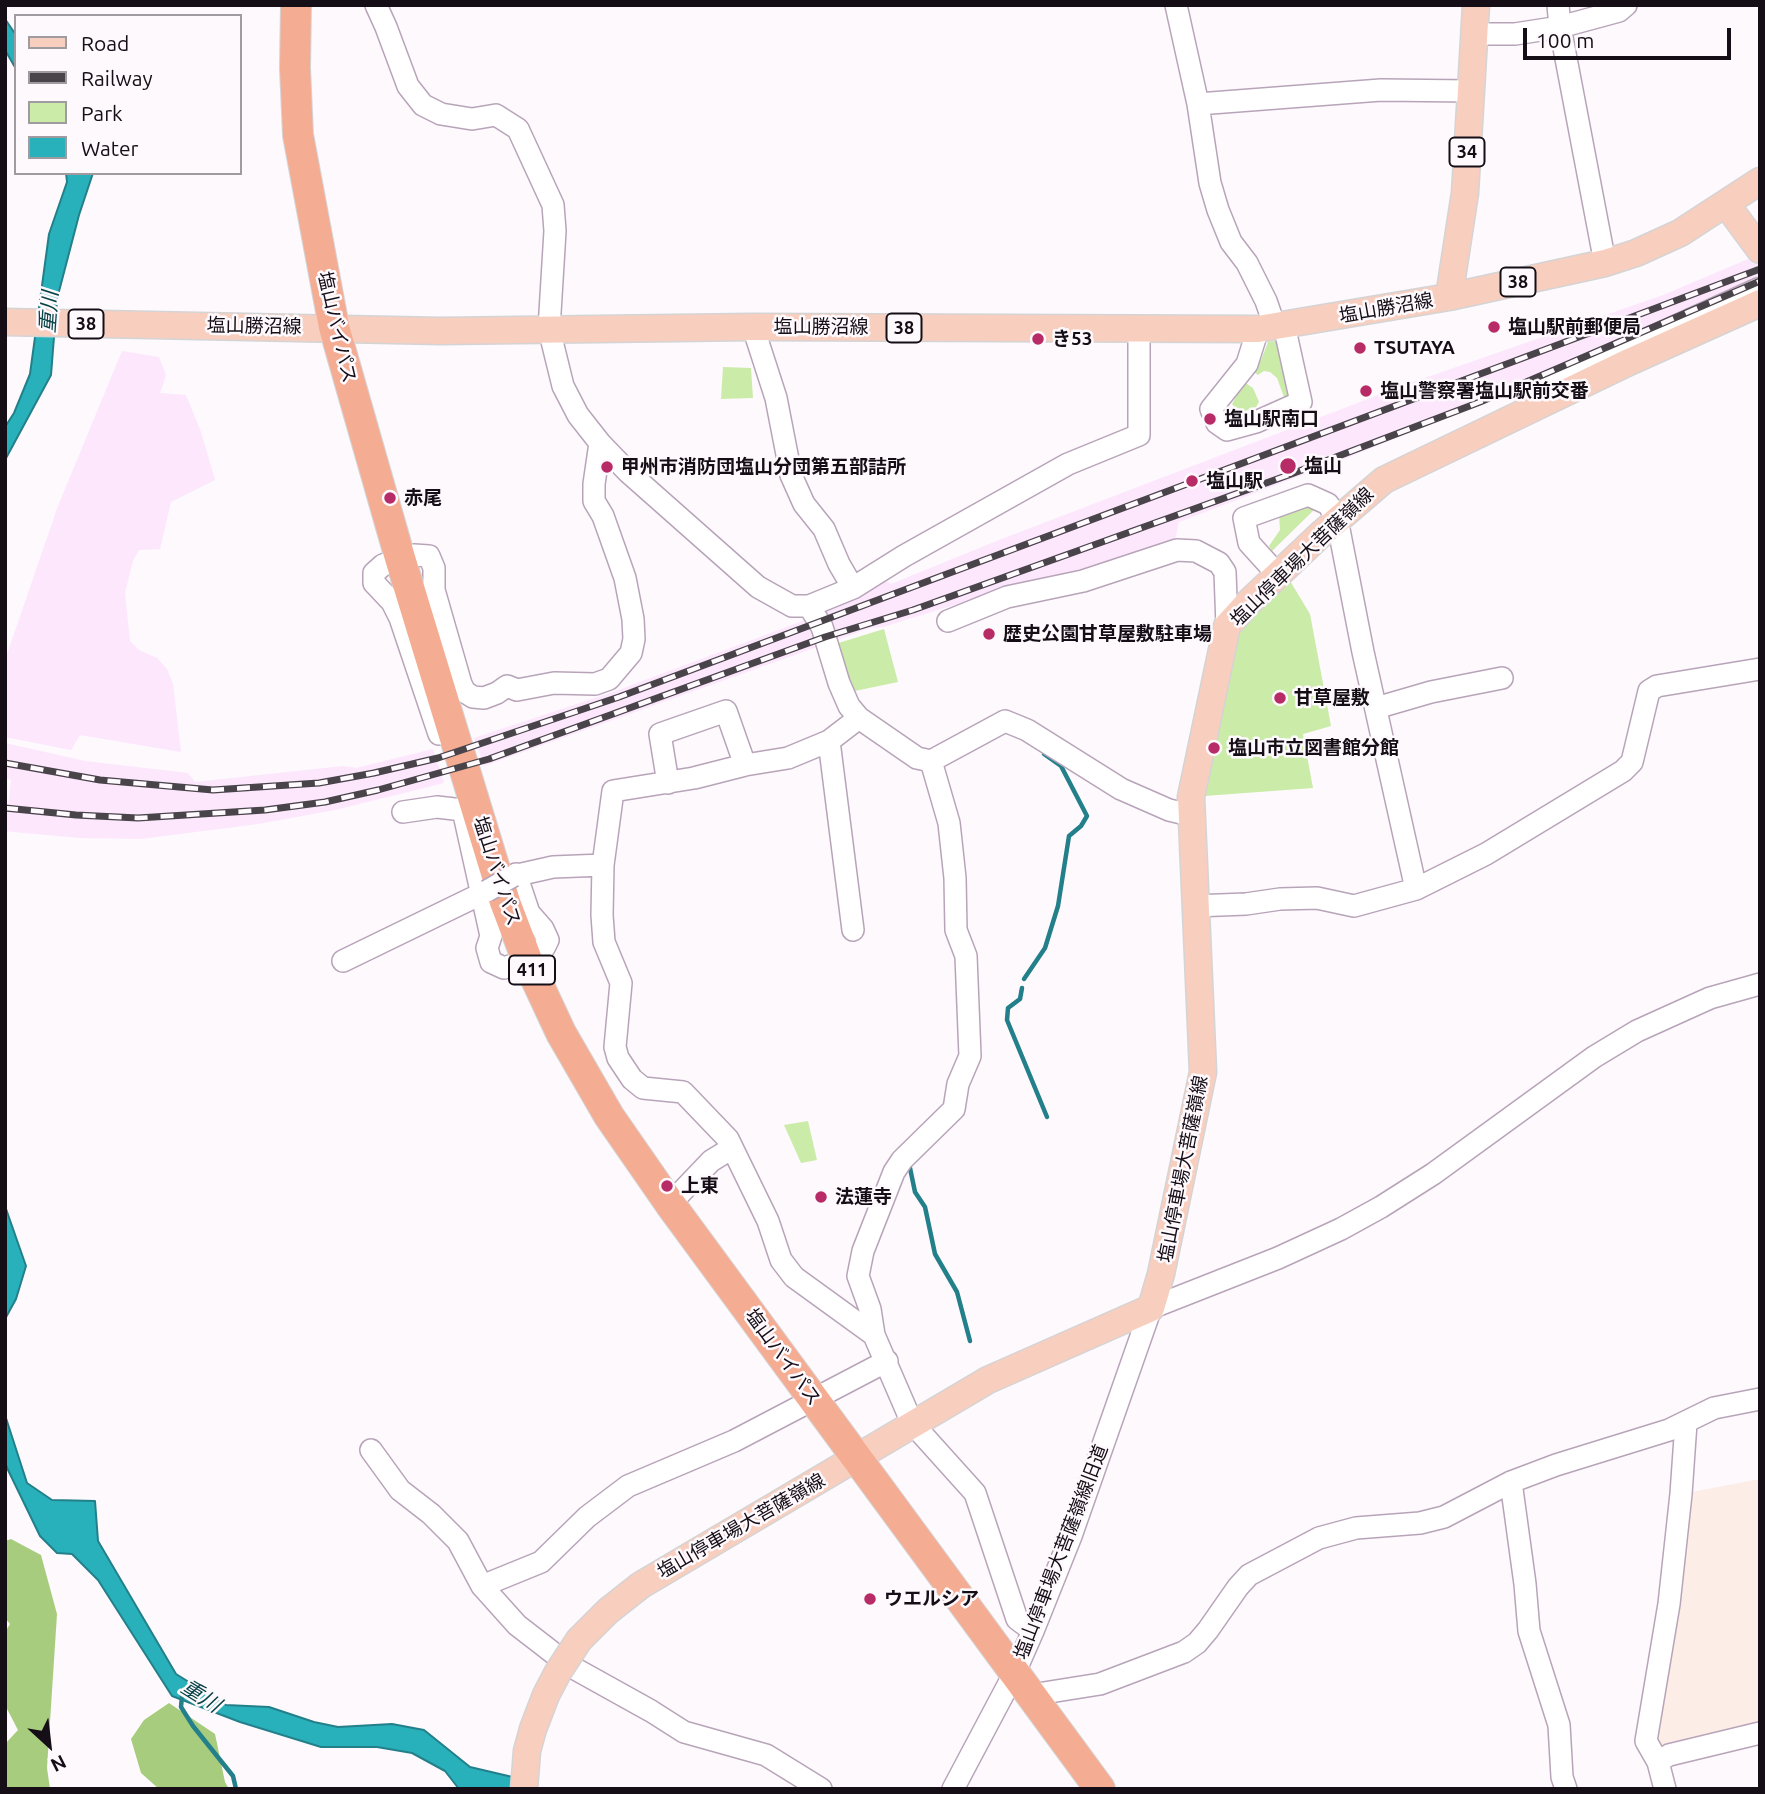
<!DOCTYPE html>
<html>
<head>
<meta charset="utf-8">
<style>
  body { margin:0 }
  #map { position:relative; width:1765px; height:1794px; overflow:hidden; background:#fdf9fd; font-family:Ubuntu,sans-serif }
  canvas { display:block }
  .frame { position:absolute; inset:0; border:7px solid #150e16; pointer-events:none }
  .legend { position:absolute; left:14px; top:14px; width:228px; height:161px; box-sizing:border-box; background:#fdf9fd; border:2px solid #a09ba1; margin:0; padding:9px 12px; list-style:none; font-size:21px; color:#150e16 }
  .legend li { display:flex; align-items:center; gap:14px; height:35px }
  .legend b { width:35px; border:2px solid #a09ba1 }
  .north { position:absolute; left:14px; top:1710px; width:70px; height:70px; -webkit-text-stroke:5px #fdf9fd; paint-order:stroke; rotate:153deg; font-size:19px; font-weight:700; line-height:28px; text-align:center; color:#150e16 }
  .north::after { content:''; display:block; margin:auto; width:24px; height:32px; background:#150e16; clip-path:polygon(50% 0,100% 100%,50% 72%,0 100%) }
  .scale { position:absolute; left:1523px; top:28px; width:208px; height:32px; box-sizing:border-box; border:4px solid #150e16; border-top:0; padding-left:9px; font-size:21px; line-height:24px; white-space:nowrap; color:#150e16; -webkit-text-stroke:5px #fdf9fd; paint-order:stroke }
</style>
</head>
<body>
<div id="map">
<canvas width="1765" height="1794"></canvas>
<div class="frame"></div>
<ul class="legend">
<li><b style="height:9px;background:#f8cebe"></b>Road</li>
<li><b style="height:9px;background:#49434a"></b>Railway</li>
<li><b style="height:19px;background:#cbeba8"></b>Park</li>
<li><b style="height:19px;background:#29b1bb"></b>Water</li>
</ul>
<div class="north">N</div>
<div class="scale">100 m</div>
</div>
<script>
const context = document.querySelector('canvas').getContext('2d');
context.lineJoin = 'round';
function paint(path, color) {
  context.fillStyle = color;
  context.fill(path, 'evenodd');
}
function poly(rows) {
  const path = new Path2D();
  for (const r of rows) {
    path.moveTo(r[0], r[1]);
    for (let i = 2; i < r.length; i += 2) path.lineTo(r[i], r[i + 1]);
  }
  return path;
}
function trace(path, color, width, dash) {
  context.strokeStyle = color;
  context.lineWidth = width;
  context.lineCap = dash ? 'butt' : 'round';
  context.setLineDash(dash || []);
  context.stroke(path);
}
function write(font, color, halo, rows, align = 'center') {
  context.font = font + ' Ubuntu,"Noto Sans JP",sans-serif';
  context.lineWidth = 5;
  context.setLineDash([]);
  context.textBaseline = 'middle';
  context.strokeStyle = halo;
  context.fillStyle = color;
  for (const [text, x, y, turn = 0] of rows) {
    context.save();
    context.translate(x, y);
    context.rotate((+turn || 0) * Math.PI / 180);
    context.textAlign = isNaN(turn) ? turn : align;
    if (halo) context.strokeText(text, 0, 0);
    context.fillText(text, 0, 0);
    context.restore();
  }
}
const built = poly([
  [1760,254,1760,288,1728,303,1344,459,1179,522,1174,545,944,608,883,627,870,628,484,766,474,738,616,691,800,622,856,598,862,591,882,578,891,584,999,540,1402,386,1663,295],
  [122,351,159,357,166,375,160,393,186,395,201,432,215,480,171,502,160,549,139,550,133,561,125,593,130,641,139,650,157,658,167,669,173,684,181,752,80,735,71,750,5,737,5,660,58,506],
  [5,743,85,761,188,773,195,782,343,766,356,768,433,749,444,783,335,810,258,824,141,839,80,838,13,832,5,831,11,780,5,778]
]);
const education = poly([
  [1760,1479,1760,1733,1669,1755,1646,1741,1681,1494]
]);
const green = poly([
  [1276,341,1294,393,1284,397,1277,378,1270,372,1264,371,1258,375,1253,371,1261,360,1268,342],
  [723,367,751,368,753,398,721,399],
  [1244,382,1253,388,1259,402,1256,407,1240,413,1232,404],
  [1310,501,1317,507,1272,551,1269,546,1280,530,1279,513],
  [1284,571,1310,614,1331,726,1303,734,1313,788,1191,797,1224,639],
  [884,629,898,682,850,692,832,645],
  [808,1121,817,1160,801,1163,784,1125]
]);
const forest = poly([
  [11,1539,41,1555,57,1614,47,1768,50,1789,5,1789,5,1744,18,1730,5,1705,5,1632,10,1624,5,1618,5,1541],
  [169,1703,215,1734,225,1782,229,1789,159,1789,141,1773,131,1739,144,1720]
]);
const water = poly([
  [5,19,16,35,16,69,5,50,5,19],
  [66,173,93,173,79,215,57,299,51,375,5,460,5,427,14,413,30,374,49,234,67,182,66,173],
  [5,1206,26,1266,16,1299,5,1319,5,1206],
  [5,1415,27,1483,52,1500,95,1501,98,1541,176,1674,226,1705,269,1707,314,1722,338,1727,392,1724,424,1730,470,1767,521,1779,536,1789,459,1789,445,1771,412,1753,377,1747,321,1747,240,1722,172,1696,98,1580,72,1554,57,1553,40,1536,8,1470,5,1462,5,1415]
]);
const stream = poly([
  [1024,979,1045,948,1058,906,1069,836,1081,826,1087,816,1061,766,1044,754],
  [1022,988,1020,999,1008,1008,1007,1020,1047,1117],
  [910,1168,915,1192,925,1207,935,1254,957,1292,970,1341],
  [182,1696,181,1707,193,1726,233,1776,236,1789]
]);
const minor = poly([
  [376,5,386,27,408,86,423,105,441,114,472,119,496,115,518,129,553,205,555,231,549,329,563,386,578,415,600,443,628,472,758,587,792,606,809,606,853,588,904,556,1068,464,1139,435,1139,329],
  [1176,5,1198,104,1210,183,1218,210,1231,242,1247,263,1266,301,1275,327],
  [1558,5,1560,27,1605,263],
  [1475,34,1515,34,1560,27,1619,11,1626,5],
  [1198,104,1381,90,1471,91],
  [753,327,776,398,791,475,804,504,824,529,839,564,853,588],
  [1258,329,1247,364,1211,409,1217,423,1227,430,1256,422,1301,402,1284,325],
  [1526,394,1758,289,1760,291],
  [1278,575,1249,543,1244,518,1308,495,1328,504,1337,519,1363,652,1416,889],
  [809,606,822,627,839,683,849,706,859,718,917,758,931,761,1005,721,1027,730,1121,789,1169,810,1190,815],
  [948,621,1007,597,1083,581,1177,550,1196,551,1219,563,1225,572,1227,626],
  [1376,708,1431,692,1502,678],
  [859,718,829,741,788,758,745,765,694,778,613,791,603,865,602,915,604,942,621,983,615,1047,618,1058,632,1079,643,1088,683,1092,728,1139,768,1221,781,1260,794,1277,874,1335,912,1423,975,1493,1017,1619,1033,1631],
  [439,734,400,618,392,602,374,583,374,573,383,565,400,558,414,555,429,556,434,568,434,590,461,684,465,692,473,697,484,698,497,693,507,686,517,690,554,683,595,684,609,679,631,653,634,639,633,619,625,578,603,516,594,501,594,484,600,443],
  [829,741,853,930],
  [668,783,660,734,726,711,745,765],
  [403,812,437,807,463,810,491,936,487,948,491,962,504,968,527,960,544,948,548,940,543,929,529,913,516,874],
  [513,876,553,867,603,865],
  [1194,906,1246,904,1280,899,1317,898,1354,906,1416,889,1486,854,1623,771,1632,762,1649,691,1657,686,1760,669],
  [343,961,487,891],
  [670,1204,711,1161,732,1148],
  [874,1335,870,1309,858,1276,863,1251,894,1172,902,1160,954,1109,958,1084,970,1056,966,956,956,930,955,878,949,823,931,761],
  [371,1450,400,1490,431,1514,458,1541,482,1586,517,1625,570,1666,651,1711,684,1732,766,1755,821,1789],
  [1511,1482,1525,1584,1529,1631,1559,1725,1562,1777,1566,1789],
  [482,1586,541,1562,587,1517,628,1486,734,1441,887,1361],
  [1031,1695,1100,1684,1184,1652,1197,1643,1208,1630,1238,1587,1249,1575,1319,1538,1356,1528,1420,1523,1444,1517,1511,1482,1556,1465,1669,1430,1714,1408,1760,1399],
  [1658,1762,1669,1755,1760,1733],
  [953,1789,1015,1672,1033,1631,1071,1536,1151,1308,1278,1258,1341,1229,1381,1207,1433,1174,1594,1057,1637,1031,1710,998,1760,984],
  [1665,1789,1658,1762,1646,1741,1669,1604,1681,1494,1686,1423]
]);
const major = poly([
  [1726,204,1760,250],
  [1449,297,1465,193,1476,5],
  [5,322,441,331,753,327,1258,329,1449,297,1605,263,1636,253,1680,233,1760,181],
  [641,1585,988,1380,1151,1308,1161,1274,1203,1072,1191,797,1227,626,1248,603,1320,535,1384,480,1629,362,1760,303]
]);
const highway = poly([
  [296,5,295,68,298,135,334,327,400,558,505,902,527,960,561,1033,609,1116,670,1204,1100,1789]
]);
const rail = poly([
  [5,763,100,780,213,790,319,783,374,773,438,758,619,697,1760,269],
  [5,808,76,815,138,818,265,810,325,802,378,790,489,759,825,637,913,610,1294,473,1480,402,1760,281]
]);
const minorBridge = poly([
  [487,891,513,876]
]);
const majorBridge = poly([
  [524,1789,527,1751,533,1729,546,1695,558,1672,579,1640,608,1611,641,1585]
]);
const markers = [
  [1494,327,7,"#b72c66"],
  [1038,339,7,"#b72c66"],
  [1360,348,7,"#b72c66"],
  [1366,391,7,"#b72c66"],
  [1210,419,7,"#b72c66"],
  [1288,466,9,"#b72c66"],
  [607,467,7,"#b72c66"],
  [1192,481,7,"#b72c66"],
  [390,498,7,"#b72c66"],
  [989,634,7,"#b72c66"],
  [1280,698,7,"#b72c66"],
  [1214,748,7,"#b72c66"],
  [667,1186,7,"#b72c66"],
  [821,1197,7,"#b72c66"],
  [870,1599,7,"#b72c66"]
];
const shields = [
  [1467,152,35],
  [1518,282,35],
  [86,324,35],
  [904,328,35],
  [532,970,46]
];
const shieldNames = [
  ["34",1467,152],
  ["38",1518,282],
  ["38",86,324],
  ["38",904,328],
  ["411",532,970]
];
const streetNames = [
  ["塩山勝沼線",1386,308,-10],
  ["塩山勝沼線",254,326,1],
  ["塩山バイパス",337,327,77],
  ["塩山勝沼線",821,327],
  ["塩山停車場大菩薩嶺線",1302,557,-44],
  ["塩山バイパス",497,871,72],
  ["塩山停車場大菩薩嶺線",1183,1169,-79],
  ["塩山バイパス",783,1357,54],
  ["塩山停車場大菩薩嶺線",741,1526,-30],
  ["塩山停車場大菩薩嶺線旧道",1061,1552,-69]
];
const poiNames = [
  ["塩山駅前郵便局",1508,327],
  ["き53",1052,339],
  ["TSUTAYA",1374,348],
  ["塩山警察署塩山駅前交番",1380,391],
  ["塩山駅南口",1224,419],
  ["塩山",1304,466],
  ["甲州市消防団塩山分団第五部詰所",621,467],
  ["塩山駅",1206,481],
  ["赤尾",404,498],
  ["歴史公園甘草屋敷駐車場",1003,634],
  ["甘草屋敷",1294,698],
  ["塩山市立図書館分館",1228,748],
  ["上東",681,1186],
  ["法蓮寺",835,1197],
  ["ウエルシア",884,1599]
];
const waterNames = [
  ["重川",49,312,-86],
  ["重川",201,1696,32]
];
paint(built, '#fce7fd');
paint(education, '#fcede7');
paint(green, '#cbeba8');
paint(forest, '#a8cc7e');
paint(water, '#29b1bb');
trace(water, '#23808a', 2);
trace(stream, '#23808a', 4.5);
trace(minor, '#b8a4b9', 24);
trace(major, '#d5d4d5', 29);
trace(highway, '#d5d4d5', 32);
trace(minor, '#fff', 21);
trace(major, '#f8cebe', 26);
trace(highway, '#f4ad93', 30);
trace(rail, '#49434a', 7);
trace(rail, '#fdf9fd', 4.5, [13]);
trace(minorBridge, '#b8a4b9', 24, []);
trace(majorBridge, '#d5d4d5', 29, []);
trace(minorBridge, '#fff', 21);
trace(majorBridge, '#f8cebe', 26);
for (const [x, y, r, color] of markers) {
  const dot = new Path2D();
  dot.arc(x, y, r, 0, 2 * Math.PI);
  context.fillStyle = color;
  context.fill(dot);
  trace(dot, '#fdf9fd', 2.5);
}
for (const [x, y, w] of shields) {
  const box = new Path2D();
  box.roundRect(x - w / 2, y - 14.5, w, 29, 5);
  context.fillStyle = '#fdf9fd';
  context.fill(box);
  trace(box, '#150e16', 2);
}
write('bold 18px', '#150e16', null, shieldNames);
write('19px', '#150e16', '#fdf9fd', streetNames);
write('bold 19px', '#150e16', '#fdf9fd', poiNames, 'left');
write('italic 21px', '#094448', '#fdf9fd', waterNames);
</script>
</body>
</html>
